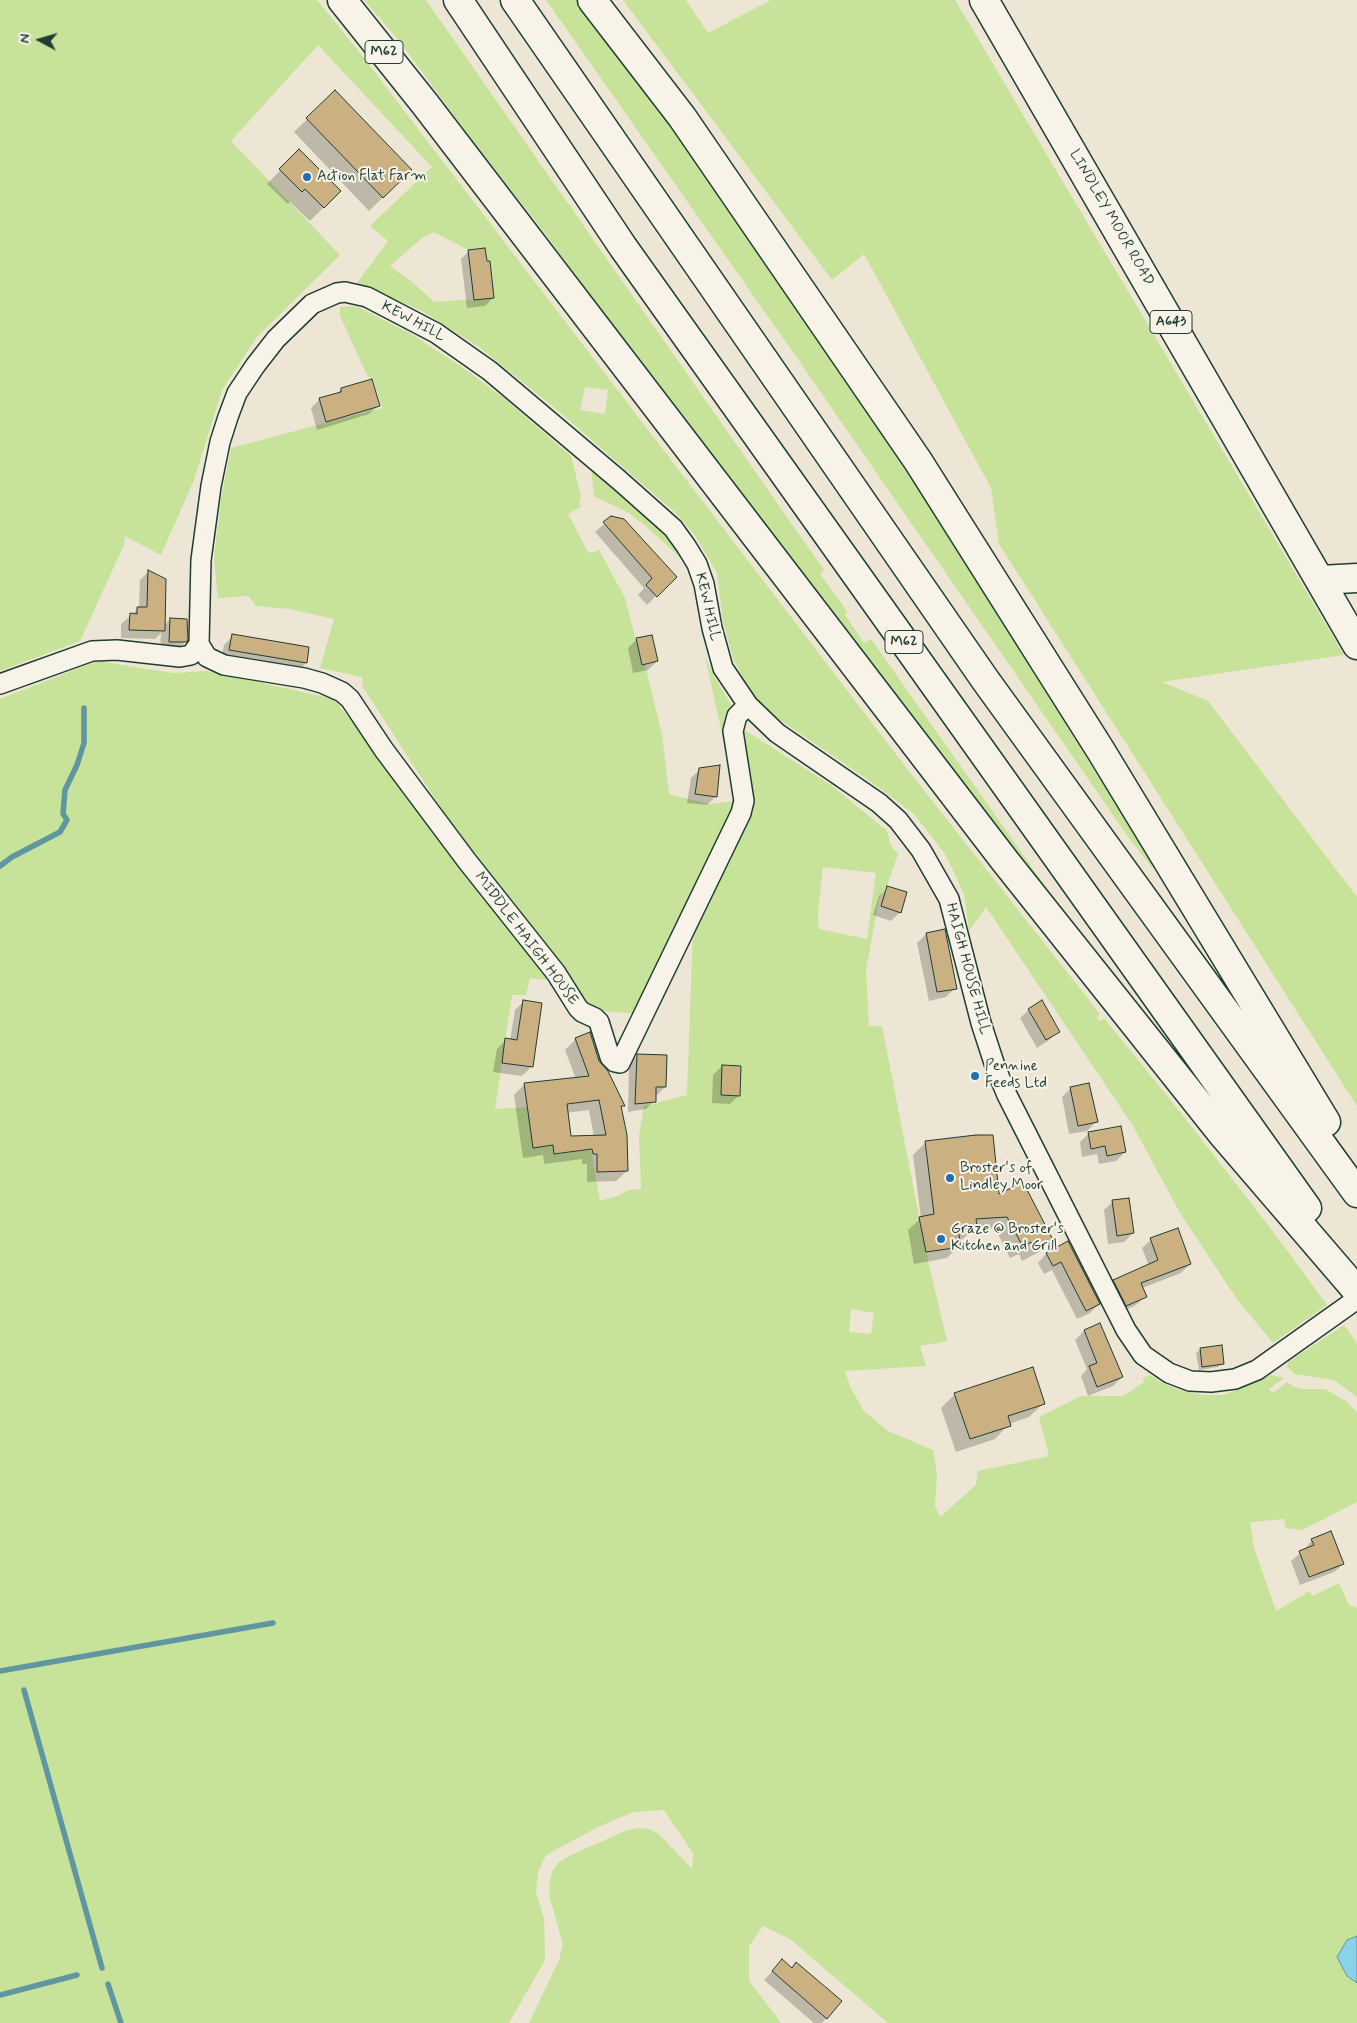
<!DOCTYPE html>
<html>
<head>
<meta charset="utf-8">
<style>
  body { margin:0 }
  #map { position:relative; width:1357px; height:2023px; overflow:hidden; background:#eee6d4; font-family:Mynerve,sans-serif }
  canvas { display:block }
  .north { position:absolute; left:15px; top:15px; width:50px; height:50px; -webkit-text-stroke:4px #f7f3e8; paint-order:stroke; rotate:276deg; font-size:14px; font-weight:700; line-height:20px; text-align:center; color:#1f3d34 }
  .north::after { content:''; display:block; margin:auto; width:18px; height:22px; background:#1f3d34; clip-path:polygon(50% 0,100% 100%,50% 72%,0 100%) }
</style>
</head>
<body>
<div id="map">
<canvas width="1357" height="2023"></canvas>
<div class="north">N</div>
</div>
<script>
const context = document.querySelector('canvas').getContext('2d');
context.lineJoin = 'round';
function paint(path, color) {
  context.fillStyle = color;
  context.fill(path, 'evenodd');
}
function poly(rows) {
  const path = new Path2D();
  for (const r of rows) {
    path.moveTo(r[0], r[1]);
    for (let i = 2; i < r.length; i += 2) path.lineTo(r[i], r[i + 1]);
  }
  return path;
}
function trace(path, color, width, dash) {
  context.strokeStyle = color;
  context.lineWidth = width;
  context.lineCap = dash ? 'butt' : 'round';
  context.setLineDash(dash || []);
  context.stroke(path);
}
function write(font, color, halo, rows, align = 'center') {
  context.font = font + ' Mynerve,sans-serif';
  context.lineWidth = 4;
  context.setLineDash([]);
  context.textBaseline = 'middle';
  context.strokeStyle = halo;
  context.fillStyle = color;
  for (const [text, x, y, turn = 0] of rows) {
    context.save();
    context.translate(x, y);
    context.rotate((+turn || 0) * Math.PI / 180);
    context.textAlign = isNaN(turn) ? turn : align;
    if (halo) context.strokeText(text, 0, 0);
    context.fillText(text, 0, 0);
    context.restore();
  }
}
const green = poly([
  [0,0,317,0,360,53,908,770,1100,1014,1097,1018,1100,1021,1104,1018,1184,1117,1275,1234,1327,1305,1273,1343,1236,1298,1180,1213,1133,1126,986,907,969,931,964,894,945,854,914,814,874,784,773,715,750,692,733,658,723,622,717,573,696,537,678,515,556,409,479,347,422,311,357,283,388,241,370,226,432,167,318,45,231,141,340,255,257,337,222,390,194,480,161,555,125,536,124,545,80,641,0,671],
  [434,232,468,250,485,248,487,261,490,261,494,298,434,302,410,280,390,266,422,238],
  [585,387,608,390,605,414,580,410],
  [364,0,426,0,824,570,820,574,847,611,845,615,864,643,871,639,1103,968,629,348,541,228,475,144,397,38],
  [546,0,581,0,636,74,825,345,947,534,1153,865,1152,868,1129,838,804,368],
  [623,0,686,0,708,33,771,0,955,0,1344,655,1162,682,1208,701,1357,897,1357,1106,999,544,991,488,864,254,832,280],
  [351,306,360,308,413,335,469,372,505,399,571,456,581,496,579,501,581,507,568,514,588,552,591,553,599,550,625,598,642,665,645,664,662,735,669,794,709,804,736,801,735,815,637,1014,594,1010,584,1004,574,981,517,911,444,813,363,687,362,677,320,668,334,619,290,609,256,606,248,596,218,598,214,559,221,498,231,448,382,408,373,378,368,377,340,316,340,307],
  [591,468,658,524,682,554,688,565,647,527,629,513,594,496],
  [705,657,715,678,732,706,729,716,732,756,727,756],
  [97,661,173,673,207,671,334,699,548,969,547,980,530,978,526,995,512,995,495,1109,528,1107,534,1148,553,1145,555,1154,591,1150,600,1201,620,1195,628,1190,641,1189,639,1136,644,1106,687,1095,693,929,754,811,743,729,831,785,887,831,891,846,898,854,887,886,879,899,866,970,869,1026,882,1026,926,1252,947,1341,920,1346,926,1366,845,1371,850,1386,863,1410,888,1431,933,1450,937,1474,935,1506,940,1517,976,1485,978,1471,1049,1456,1039,1417,1081,1396,1123,1396,1144,1382,1143,1378,1150,1375,1163,1383,1180,1390,1202,1395,1224,1395,1271,1375,1284,1378,1269,1389,1273,1393,1287,1382,1294,1387,1302,1389,1325,1389,1346,1401,1357,1412,1357,1502,1302,1530,1286,1528,1284,1519,1250,1522,1254,1548,1276,1611,1310,1591,1312,1596,1339,1583,1349,1605,1357,1608,1357,1936,1347,1940,1347,1976,1357,1983,1357,2023,888,2023,790,1939,763,1926,749,1946,749,1981,780,2021,780,2023,529,2023,559,1960,563,1944,550,1899,549,1886,552,1872,558,1863,569,1856,627,1830,639,1828,649,1829,659,1834,692,1869,693,1853,664,1810,633,1812,600,1826,546,1855,538,1872,536,1893,544,1918,545,1960,509,2023,0,2023,0,699],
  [823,867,876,873,867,939,819,929,818,913],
  [722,1065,741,1066,740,1095,721,1095],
  [851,1309,874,1313,871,1334,849,1332],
  [1344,1325,1357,1343,1357,1397,1334,1380,1295,1374,1287,1367,1288,1362]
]);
const water = poly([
  [1357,1936,1357,1983,1347,1976,1337,1957,1347,1940,1357,1936]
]);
const shadow = poly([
  [335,92,411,170,369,211,294,132],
  [299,151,340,191,310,221,290,202,288,204,267,184],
  [469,251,486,263,493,298,485,306,467,308,461,259],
  [341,389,378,406,369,414,317,430,311,408,320,399,336,395],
  [611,518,675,577,647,605,638,595,644,588,595,532],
  [148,572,164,626,170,619,185,642,176,651,160,650,161,633,155,639,121,638,121,624,139,608,140,580],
  [233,636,306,663,297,672,221,659,224,645],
  [637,639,657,661,648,670,633,673,628,648],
  [700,769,716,796,707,805,687,803,691,778],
  [888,888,900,912,891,921,873,915,879,896],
  [926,934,955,988,946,997,929,1001,917,943],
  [524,1001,541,1004,531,1067,522,1076,493,1072,497,1049,506,1040,510,1041,515,1010],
  [1029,1010,1058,1031,1049,1040,1037,1048,1020,1018],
  [576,1039,598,1061,623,1106,620,1109,627,1171,616,1181,587,1182,587,1164,582,1164,582,1159,544,1164,543,1155,523,1158,514,1095,525,1084,576,1079,565,1050],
  [589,1110,594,1137,570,1137,566,1113],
  [637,1056,665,1087,657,1095,655,1095,654,1101,646,1109,628,1112,629,1064],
  [722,1066,739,1095,730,1104,712,1103,713,1075],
  [1071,1088,1096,1122,1087,1131,1069,1134,1062,1097],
  [1089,1133,1125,1152,1116,1161,1099,1164,1097,1154,1082,1157,1080,1142],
  [926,1142,998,1196,1051,1239,1039,1252,1022,1261,1019,1254,1010,1258,995,1228,972,1230,963,1239,958,1240,959,1246,947,1258,914,1264,908,1230,921,1218,913,1155],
  [1113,1201,1133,1233,1124,1242,1108,1244,1104,1210],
  [1151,1240,1190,1264,1181,1273,1142,1288,1145,1296,1136,1305,1117,1314,1105,1290,1114,1281,1149,1266,1142,1248],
  [1068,1242,1099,1304,1090,1313,1077,1319,1052,1270,1044,1274,1038,1263,1046,1254],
  [1100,1325,1122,1377,1113,1386,1088,1396,1081,1376,1087,1369,1075,1340,1084,1331],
  [1201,1349,1223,1363,1218,1367,1199,1370,1196,1353],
  [955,1394,1043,1404,1029,1417,1009,1424,995,1439,956,1452,941,1408],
  [1312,1540,1343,1564,1334,1572,1300,1585,1291,1561,1304,1550],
  [782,1961,791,1969,840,2001,822,2023,814,2023,764,1980]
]);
const stream = poly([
  [0,866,12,857,60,832,67,820,63,814,65,790,77,765,84,743,84,708],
  [0,1671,273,1623],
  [24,1690,102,1968],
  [108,1984,121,2023],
  [0,1995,77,1975]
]);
const building = poly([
  [335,90,412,170,383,198,306,118,335,90],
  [299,149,341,191,324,208,305,189,302,192,279,169,299,149],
  [485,248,487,261,490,261,494,298,474,300,468,250,485,248],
  [372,379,380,406,326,422,319,398,341,392,341,388,372,379],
  [611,516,624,519,677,577,657,597,646,585,652,578,603,522,611,516],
  [148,570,166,579,165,631,129,630,130,613,137,614,137,607,147,607,148,570],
  [170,618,187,619,188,640,186,642,169,642,170,618],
  [232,634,309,647,307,663,229,650,232,634],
  [652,635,658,661,642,665,636,638,652,635],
  [720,765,717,797,695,794,699,768,720,765],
  [887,886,907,892,901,913,881,906,887,886],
  [945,929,957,989,937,992,926,933,945,929],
  [523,1000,542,1003,533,1067,502,1063,505,1038,517,1040,523,1000],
  [1042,1000,1060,1032,1046,1040,1028,1009,1042,1000],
  [590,1032,599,1061,608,1071,625,1106,621,1106,627,1135,628,1171,597,1172,597,1154,593,1154,592,1149,554,1154,553,1145,533,1148,524,1083,589,1076,575,1038,590,1032],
  [599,1100,606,1135,571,1136,567,1104,599,1100],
  [637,1054,667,1055,666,1087,656,1087,656,1102,635,1104,637,1054],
  [722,1065,741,1066,740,1096,721,1095,722,1065],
  [1089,1083,1098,1122,1078,1126,1070,1087,1089,1083],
  [1121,1126,1126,1152,1107,1156,1105,1146,1091,1149,1088,1132,1121,1126],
  [976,1135,993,1135,999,1194,1023,1182,1053,1240,1035,1249,1031,1242,1023,1247,1007,1217,976,1219,977,1227,958,1229,961,1247,926,1252,919,1217,934,1214,925,1141,976,1135],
  [1129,1198,1134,1233,1117,1236,1112,1200,1129,1198],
  [1178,1228,1191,1264,1141,1283,1147,1297,1126,1306,1113,1280,1158,1260,1150,1238,1178,1228],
  [1068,1241,1100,1304,1086,1311,1061,1262,1053,1266,1046,1253,1068,1241],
  [1100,1323,1123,1377,1097,1387,1089,1366,1097,1363,1084,1330,1100,1323],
  [1222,1345,1224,1364,1202,1367,1200,1348,1222,1345],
  [1033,1367,1045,1404,1008,1416,1011,1426,970,1439,954,1393,1033,1367],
  [1331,1531,1344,1564,1309,1577,1299,1551,1314,1545,1311,1539,1331,1531],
  [782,1959,792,1968,796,1962,842,2001,827,2019,772,1971,782,1959]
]);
const street = poly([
  [199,644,201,560,211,486,220,442,228,417,237,393,255,366,276,339,312,304,337,293,345,292,367,297,436,333,490,371,619,480,673,528,686,546,697,564,704,584,712,628,723,668,748,705,777,733,879,803,898,820,921,850,949,899,981,1023,996,1069,1007,1095,1126,1330,1143,1355,1169,1373,1190,1381,1211,1382,1235,1379,1257,1370,1357,1299],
  [199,644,207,657,224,665,304,678,322,683,342,692,350,699,384,750,467,861,556,973,578,1008,582,1012,595,1018,599,1022,610,1057,615,1062,620,1063,741,813,744,801,733,731,737,716,748,705],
  [0,684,92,651,117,650,180,657,191,655,199,644]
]);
const secondary = poly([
  [1320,580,1357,578]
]);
const primary = poly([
  [984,0,1357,645]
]);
const highway = poly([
  [342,0,425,104,1005,861,1224,1136,1357,1291],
  [458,0,623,247,1307,1208],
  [515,0,986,681,1357,1193],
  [592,0,682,117,918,461,1101,751,1326,1122]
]);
const markers = [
  [307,177,5,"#1f6fb2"],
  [975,1076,5,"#1f6fb2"],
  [950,1178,5,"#1f6fb2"],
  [941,1239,5,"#1f6fb2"]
];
const shields = [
  [384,52,38],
  [1171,322,42],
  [904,642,38]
];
const shieldNames = [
  ["M62",384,52],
  ["A643",1171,322],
  ["M62",904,642]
];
const poiNames = [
  ["Action Flat Farm",317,177],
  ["Pennine",985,1067],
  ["Feeds Ltd",985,1084],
  ["Broster's of",960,1169],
  ["Lindley Moor",960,1186],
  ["Graze @ Broster's",951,1230],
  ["Kitchen and Grill",951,1247]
];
const streetNames = [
  ["LINDLEY MOOR ROAD",1111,218,60],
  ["KEW HILL",413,322,28],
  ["KEW HILL",707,607,77],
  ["MIDDLE HAIGH HOUSE",526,939,53],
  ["HAIGH HOUSE HILL",967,969,75]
];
paint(green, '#c7e299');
paint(water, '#89d2ea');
trace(water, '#5f96a1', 1);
paint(shadow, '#0003');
trace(stream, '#5f96a1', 5.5);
paint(building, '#cbb182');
trace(building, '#1f3d34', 1);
trace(street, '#1f3d34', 22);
trace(secondary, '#1f3d34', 31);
trace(primary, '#1f3d34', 31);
trace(highway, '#1f3d34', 31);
trace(street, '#f7f3e8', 19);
trace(secondary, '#f7f3e8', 28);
trace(primary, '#f7f3e8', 28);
trace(highway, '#f7f3e8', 28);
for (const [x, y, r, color] of markers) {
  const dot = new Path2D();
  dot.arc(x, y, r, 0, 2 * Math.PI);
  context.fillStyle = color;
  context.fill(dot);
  trace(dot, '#f7f3e8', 2);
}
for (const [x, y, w] of shields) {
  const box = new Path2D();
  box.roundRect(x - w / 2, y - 11.5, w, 23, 4);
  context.fillStyle = '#f7f3e8';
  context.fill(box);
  trace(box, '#1f3d34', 1);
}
write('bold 14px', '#1f3d34', null, shieldNames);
write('15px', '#1f3d34', '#f7f3e8', poiNames, 'left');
write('15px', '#1f3d34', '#f7f3e8', streetNames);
</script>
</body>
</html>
